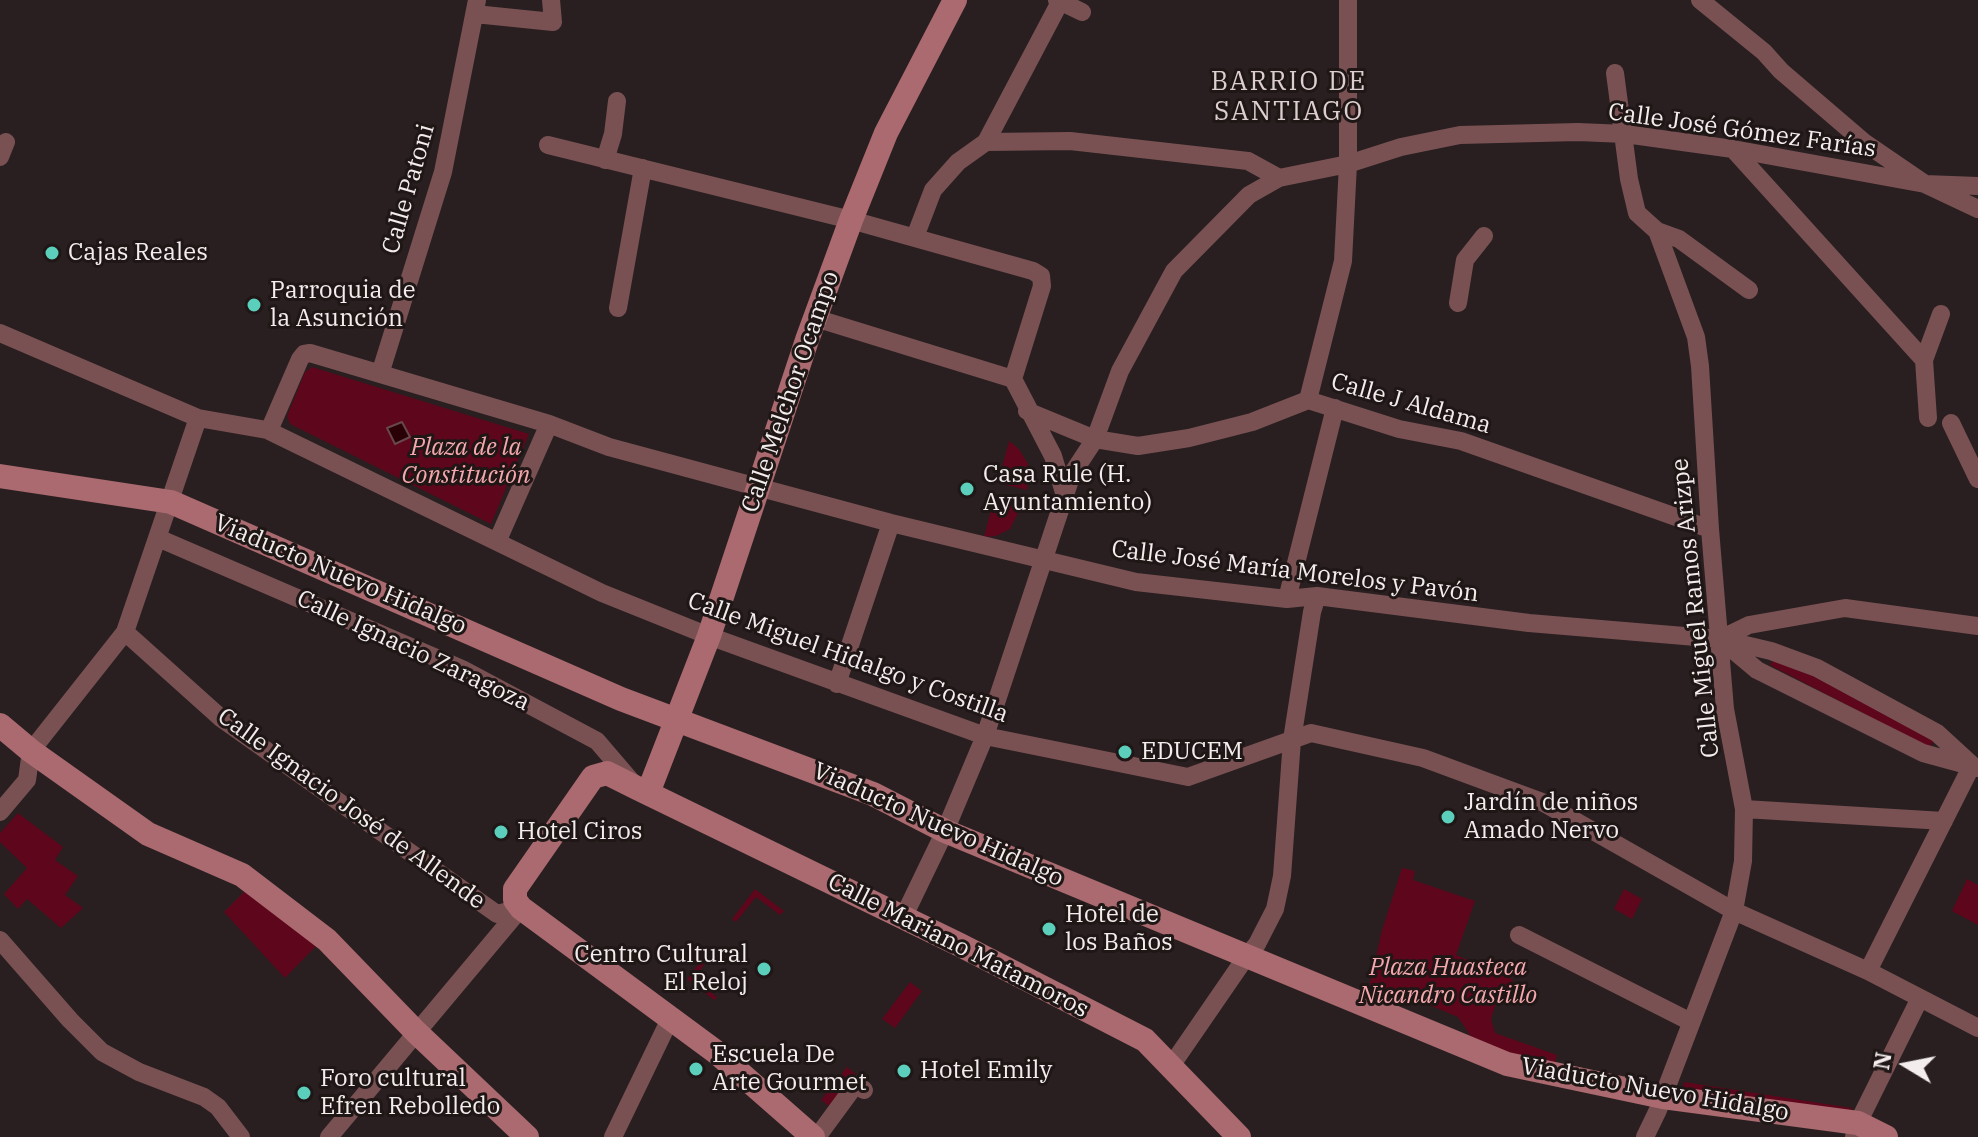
<!DOCTYPE html>
<html>
<head>
<meta charset="utf-8">
<style>
  body { margin:0 }
  #map { position:relative; width:1978px; height:1137px; overflow:hidden; background:#291f20; font-family:"IBM Plex Serif",serif }
  canvas { display:block }
  .north { position:absolute; left:1866px; top:1025px; width:80px; height:80px; -webkit-text-stroke:6px #1f1616; paint-order:stroke; rotate:280deg; font-size:22px; font-weight:700; line-height:32px; text-align:center; color:#f4eded }
  .north::after { content:''; display:block; margin:auto; width:28px; height:36px; background:#f4eded; clip-path:polygon(50% 0,100% 100%,50% 72%,0 100%) }
</style>
</head>
<body>
<div id="map">
<canvas width="1978" height="1137"></canvas>
<div class="north">N</div>
</div>
<script>
const context = document.querySelector('canvas').getContext('2d');
context.lineJoin = 'round';
function paint(path, color) {
  context.fillStyle = color;
  context.fill(path, 'evenodd');
}
function poly(rows) {
  const path = new Path2D();
  for (const r of rows) {
    path.moveTo(r[0], r[1]);
    for (let i = 2; i < r.length; i += 2) path.lineTo(r[i], r[i + 1]);
  }
  return path;
}
function trace(path, color, width, dash) {
  context.strokeStyle = color;
  context.lineWidth = width;
  context.lineCap = dash ? 'butt' : 'round';
  context.setLineDash(dash || []);
  context.stroke(path);
}
function write(font, color, halo, rows, align = 'center') {
  context.font = font + ' "IBM Plex Serif",serif';
  context.lineWidth = 6;
  context.setLineDash([]);
  context.textBaseline = 'middle';
  context.strokeStyle = halo;
  context.fillStyle = color;
  for (const [text, x, y, turn = 0] of rows) {
    context.save();
    context.translate(x, y);
    context.rotate((+turn || 0) * Math.PI / 180);
    context.textAlign = isNaN(turn) ? turn : align;
    if (halo) context.strokeText(text, 0, 0);
    context.fillText(text, 0, 0);
    context.restore();
  }
}
const green = poly([
  [312,367,529,434,491,524,290,424,287,416,305,372],
  [1009,441,1019,449,1028,464,1027,490,998,483],
  [995,495,1023,503,1010,529,996,536,984,537],
  [1775,656,1934,740,1930,748,1770,665],
  [18,813,63,847,55,860,78,876,65,895,83,908,61,928,27,899,18,909,4,894,27,868,0,842,0,833],
  [1402,868,1415,871,1413,880,1475,901,1456,955,1512,979,1518,1003,1498,997,1491,1019,1495,1033,1557,1055,1555,1064,1504,1051,1472,1038,1458,1017,1396,991,1379,996,1368,992,1382,930],
  [1967,879,1978,885,1978,925,1952,911],
  [247,889,316,946,285,978,224,912],
  [755,889,784,911,780,915,756,897,736,922,732,919],
  [1624,889,1642,899,1632,919,1614,909],
  [710,949,713,952,694,979,717,997,714,1000,687,979],
  [910,982,922,991,895,1028,882,1019],
  [847,1067,858,1076,833,1109,821,1100],
  [1684,1082,1852,1108,1851,1111,1682,1089]
]);
const water = poly([
  [402,422,410,437,395,444,387,428,402,422]
]);
const street = poly([
  [1057,0,1082,12],
  [1700,0,1764,52,1781,71,1865,143,1925,184,1978,209],
  [475,14,553,22,551,0],
  [1615,73,1629,179,1637,213,1657,231,1696,337,1700,366,1710,529,1725,709,1744,809,1743,861,1734,911,1658,1110,1645,1137],
  [986,142,1070,141,1248,161,1279,178],
  [548,145,851,220,1033,271,1041,276,1042,286,1013,379],
  [1733,149,1924,360,1928,418],
  [0,157,6,142],
  [605,160,613,134,617,101],
  [1657,231,1679,239,1749,290],
  [915,237,933,190,958,162,986,142,1060,2],
  [1458,303,1465,260,1484,236],
  [618,308,643,168],
  [815,318,1013,379,1053,456,1065,496],
  [0,333,198,418,267,430,602,593,709,636,985,736,1188,777,1311,733,1423,758,1542,802,1734,911,1868,971,1978,1028],
  [1924,360,1941,314],
  [380,374,443,172,477,0],
  [1308,400,1343,261,1348,164,1348,0],
  [1027,411,1095,439,1138,446,1189,438,1252,422,1308,400,1399,429,1461,441,1710,529],
  [1951,423,1978,479],
  [267,430,271,426,300,359,304,354,310,353,549,424,609,447,891,523,1136,582,1287,599,1317,596,1529,623,1720,639,1749,625,1845,608,1978,626],
  [158,538,462,669,597,741,633,783],
  [497,542,549,424],
  [1287,599,1335,408],
  [125,632,222,719,497,914,521,908],
  [837,684,891,523],
  [1972,765,1937,733,1817,668,1771,651,1720,639,1757,670,1923,753,1978,768],
  [1744,809,1944,821],
  [0,812,27,780,31,751,125,632,198,418],
  [903,918,945,831,985,736,1072,474,1095,439,1120,371,1174,271,1249,195,1279,178,1348,164,1401,147,1460,135,1578,132,1625,134,1733,149,1925,184,1978,186],
  [1519,935,1691,1022],
  [0,940,70,1020,102,1052,139,1072,204,1097,218,1107,241,1137],
  [1868,971,1972,765],
  [1171,1066,1246,957,1257,944,1275,909,1282,876,1292,740,1312,612,1317,596],
  [329,1137,521,908],
  [613,1137,671,1017],
  [817,1137,856,1084,864,1090],
  [1854,1137,1858,1123,1919,1000]
]);
const secondary = poly([
  [0,476,171,502,621,699,873,794,945,831,1507,1064,1663,1097,1858,1123,1886,1137],
  [0,725,31,751,148,834,242,875,327,940,416,1032,527,1137],
  [648,793,709,636,807,340,851,220,886,133,955,0],
  [813,1137,716,1052,521,908,515,900,515,889,593,777,607,773,637,788,960,945,1145,1040,1239,1137]
]);
const markers = [
  [52,253,8,"#5bcebc"],
  [254,305,8,"#5bcebc"],
  [967,489,8,"#5bcebc"],
  [1125,752,8,"#5bcebc"],
  [1448,817,8,"#5bcebc"],
  [501,832,8,"#5bcebc"],
  [1049,929,8,"#5bcebc"],
  [764,969,8,"#5bcebc"],
  [696,1069,8,"#5bcebc"],
  [904,1071,8,"#5bcebc"],
  [304,1093,8,"#5bcebc"]
];
const streetNames = [
  ["Calle José Gómez Farías",1742,131,8],
  ["Calle Patoni",409,189,-74],
  ["Calle Melchor Ocampo",791,392,-71],
  ["Calle J Aldama",1411,404,16],
  ["Calle José María Morelos y Pavón",1295,572,7],
  ["Viaducto Nuevo Hidalgo",340,575,23],
  ["Calle Miguel Ramos Arizpe",1696,608,-96],
  ["Calle Ignacio Zaragoza",413,651,25],
  ["Calle Miguel Hidalgo y Costilla",848,658,20],
  ["Calle Ignacio José de Allende",351,809,36],
  ["Viaducto Nuevo Hidalgo",938,825,24],
  ["Calle Mariano Matamoros",958,946,27],
  ["Viaducto Nuevo Hidalgo",1655,1090,10]
];
const poiNames = [
  ["Cajas Reales",68,253],
  ["Parroquia de",270,291],
  ["la Asunción",270,319],
  ["Casa Rule (H.",983,475],
  ["Ayuntamiento)",983,503],
  ["EDUCEM",1141,752],
  ["Jardín de niños",1464,803],
  ["Amado Nervo",1464,831],
  ["Hotel Ciros",517,832],
  ["Hotel de",1065,915],
  ["los Baños",1065,943],
  ["Centro Cultural",748,955,"right"],
  ["El Reloj",748,983,"right"],
  ["Escuela De",712,1055],
  ["Arte Gourmet",712,1083],
  ["Hotel Emily",920,1071],
  ["Foro cultural",320,1079],
  ["Efren Rebolledo",320,1107]
];
const parkNames = [
  ["Plaza de la",466,448],
  ["Constitución",466,476],
  ["Plaza Huasteca",1448,968],
  ["Nicandro Castillo",1448,996]
];
const neighbourhoodNames = [
  ["BARRIO DE",1289,82],
  ["SANTIAGO",1289,112]
];
paint(green, '#5e061c');
paint(water, '#2a0007');
trace(water, '#67474c', 2);
trace(street, '#795153', 18);
trace(secondary, '#aa6a6f', 24);
for (const [x, y, r, color] of markers) {
  const dot = new Path2D();
  dot.arc(x, y, r, 0, 2 * Math.PI);
  context.fillStyle = color;
  context.fill(dot);
  trace(dot, '#1f1616', 3);
}
write('24px', '#f4eded', '#1f1616', streetNames);
write('24px', '#f4eded', '#1f1616', poiNames, 'left');
write('italic 24px', '#f4a8ad', '#1f1616', parkNames);
context.letterSpacing = '2px';
write('26px', '#ddcfd0', '#1f1616', neighbourhoodNames);
context.letterSpacing = '0px';
</script>
</body>
</html>
